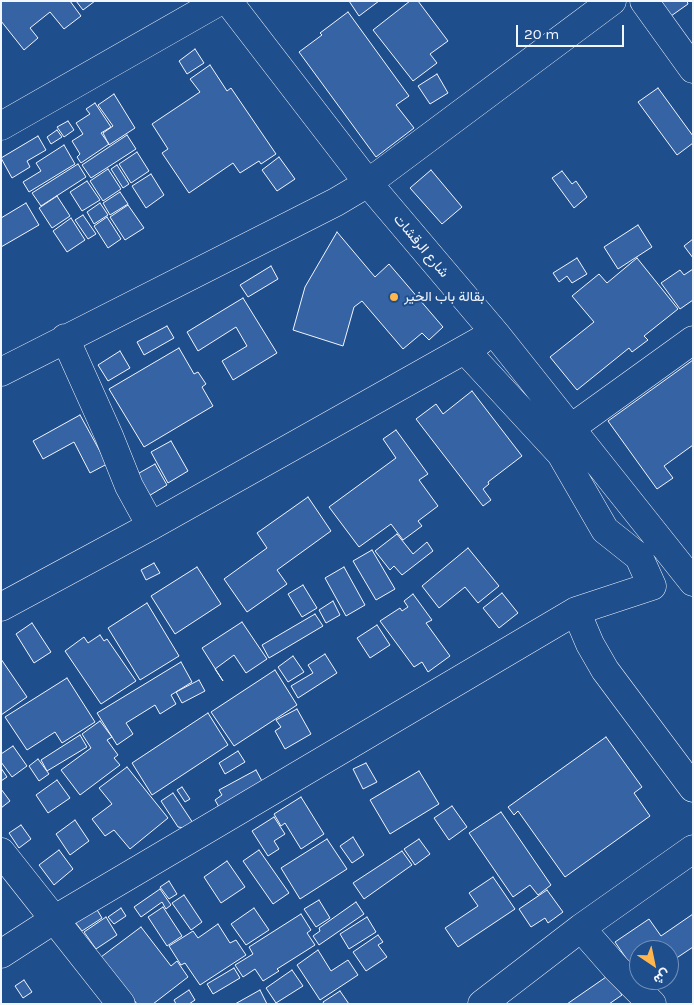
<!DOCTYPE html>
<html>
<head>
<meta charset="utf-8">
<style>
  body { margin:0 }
  #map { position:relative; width:694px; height:1005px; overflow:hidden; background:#1f4e8c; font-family:Karla,Vazirmatn,sans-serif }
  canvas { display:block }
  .frame { position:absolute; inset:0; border:2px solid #f2f6ff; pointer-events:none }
  .north { position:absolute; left:629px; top:940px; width:50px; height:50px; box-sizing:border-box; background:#1f4e8c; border:1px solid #7391ba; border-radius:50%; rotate:146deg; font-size:14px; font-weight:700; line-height:20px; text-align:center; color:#f2f6ff }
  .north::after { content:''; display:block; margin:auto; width:18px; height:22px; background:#ffb74d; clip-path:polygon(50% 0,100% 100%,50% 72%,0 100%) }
  .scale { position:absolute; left:516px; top:25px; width:108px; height:22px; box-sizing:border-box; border:2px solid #f2f6ff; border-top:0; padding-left:6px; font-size:15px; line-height:18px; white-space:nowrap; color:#f2f6ff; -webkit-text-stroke:4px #1f4e8c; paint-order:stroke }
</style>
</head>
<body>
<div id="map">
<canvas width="694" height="1005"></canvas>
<div class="frame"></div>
<div class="north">ش</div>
<div class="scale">20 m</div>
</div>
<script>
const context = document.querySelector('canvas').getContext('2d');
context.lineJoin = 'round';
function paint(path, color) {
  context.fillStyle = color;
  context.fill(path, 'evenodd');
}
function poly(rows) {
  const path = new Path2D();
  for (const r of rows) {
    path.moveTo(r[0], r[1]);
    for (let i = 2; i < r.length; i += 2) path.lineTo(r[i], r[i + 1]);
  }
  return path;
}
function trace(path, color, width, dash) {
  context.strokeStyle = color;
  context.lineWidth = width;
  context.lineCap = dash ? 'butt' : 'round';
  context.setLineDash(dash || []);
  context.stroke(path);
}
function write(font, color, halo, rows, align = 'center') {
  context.font = font + ' Karla,Vazirmatn,sans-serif';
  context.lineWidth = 4;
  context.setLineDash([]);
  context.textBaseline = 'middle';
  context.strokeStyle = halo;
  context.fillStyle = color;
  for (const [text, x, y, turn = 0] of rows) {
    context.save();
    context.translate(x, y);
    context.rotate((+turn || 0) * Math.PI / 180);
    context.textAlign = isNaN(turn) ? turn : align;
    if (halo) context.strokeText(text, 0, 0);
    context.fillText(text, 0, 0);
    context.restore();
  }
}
const building = poly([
  [1,1,70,1,81,16,64,29,50,12,30,28,38,38,24,50,1,21,1,1],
  [76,1,95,1,83,10,76,1],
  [349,1,379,1,359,16,349,1],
  [410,1,418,1,448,41,430,54,437,63,413,81,373,30,410,1],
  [661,1,687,1,688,4,671,16,661,1],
  [348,12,409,96,396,105,414,128,376,157,299,52,322,35,320,33,348,12],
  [195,49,204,63,187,74,179,61,195,49],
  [210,65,227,91,231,88,276,154,261,164,259,161,240,173,233,163,189,193,162,153,168,149,152,124,200,92,190,79,210,65],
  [437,74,448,93,430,104,418,86,437,74],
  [658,88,693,136,693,143,677,155,638,102,658,88],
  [114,94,135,128,109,145,103,133,113,126,98,105,114,94],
  [95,103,111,127,101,133,109,144,81,163,77,157,80,154,72,141,83,134,76,123,90,114,86,109,95,103],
  [68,121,74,130,64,137,57,127,68,121],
  [57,130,62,137,51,144,47,137,57,130],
  [127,135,136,149,91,178,82,165,127,135],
  [38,136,46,150,27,161,30,167,12,178,1,158,38,136],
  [64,145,75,164,29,192,23,182,41,171,36,163,64,145],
  [137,152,149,171,131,183,119,164,137,152],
  [279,157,295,179,277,191,262,170,279,157],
  [78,164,86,177,41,206,32,193,78,164],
  [117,165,129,184,123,188,111,169,117,165],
  [108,169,121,189,103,201,90,181,108,169],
  [431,170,462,207,442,224,410,188,431,170],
  [562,171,572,184,576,181,587,197,574,208,552,178,562,171],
  [151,174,164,195,146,208,132,186,151,174],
  [87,181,100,200,82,211,70,192,87,181],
  [120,192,128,204,110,215,103,203,120,192],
  [57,196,70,216,52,228,39,208,57,196],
  [26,203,39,225,1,247,1,218,26,203],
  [100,203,108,215,94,224,87,212,100,203],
  [128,205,144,228,125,240,110,217,128,205],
  [83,215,96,234,88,239,75,220,83,215],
  [107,217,121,239,108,248,94,226,107,217],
  [71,218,85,240,67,252,53,231,71,218],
  [638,225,652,247,618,269,604,247,638,225],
  [337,232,375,277,389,264,443,327,429,340,422,333,403,349,362,301,354,307,343,346,293,330,305,287,337,232],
  [693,239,693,258,684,246,693,239],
  [577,258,587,274,572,283,567,276,559,282,553,273,577,258],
  [637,258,678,309,644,336,648,340,632,352,629,348,577,390,550,357,594,322,572,296,599,274,607,283,637,258],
  [271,266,278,279,248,297,240,285,271,266],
  [693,269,693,300,680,309,661,283,680,270,684,275,693,269],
  [243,298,277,353,233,380,222,361,247,346,236,327,198,351,187,332,243,298],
  [167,326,174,338,144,355,137,342,167,326],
  [179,348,194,374,198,372,206,384,202,387,213,406,144,447,109,389,179,348],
  [120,351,130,368,108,381,98,365,120,351],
  [693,360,693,445,664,466,673,478,657,489,608,421,693,360],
  [472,391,522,456,488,482,489,484,483,489,491,500,483,506,416,419,436,404,443,414,472,391],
  [80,415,107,464,90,473,74,442,43,459,33,441,80,415],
  [396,430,428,474,419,480,438,506,418,521,422,526,403,540,391,524,359,547,329,507,396,458,383,439,396,430],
  [171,441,188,471,168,483,151,452,171,441],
  [155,464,167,485,147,497,134,476,155,464],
  [308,497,331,531,277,570,287,584,247,612,224,579,267,548,257,533,308,497],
  [397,534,413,554,427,542,433,551,402,575,394,566,390,570,375,551,397,534],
  [468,548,499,586,478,603,465,587,439,608,422,586,468,548],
  [372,550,395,589,376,600,353,561,372,550],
  [154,563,160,573,146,580,141,570,154,563],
  [197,567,221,604,175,634,151,596,197,567],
  [344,567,365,605,346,616,325,578,344,567],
  [303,585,317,608,302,617,288,594,303,585],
  [502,593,518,613,499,628,483,608,502,593],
  [413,594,432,620,426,623,450,656,428,672,422,662,414,667,380,621,400,608,402,611,408,607,404,601,413,594],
  [333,601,340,615,326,623,319,610,333,601],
  [147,603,179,656,140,680,108,628,147,603],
  [315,614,323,626,269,658,262,645,315,614],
  [242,622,267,659,246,673,234,655,215,669,223,681,202,648,242,622],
  [32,623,51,652,34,663,16,634,32,623],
  [377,625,390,645,370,658,357,638,377,625],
  [100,635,104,641,107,639,136,681,101,704,65,651,84,637,88,643,100,635],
  [325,654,337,673,298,698,291,686,313,673,308,665,325,654],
  [293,656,304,672,288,682,278,667,293,656],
  [1,659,27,697,1,715,1,659],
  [181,662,192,682,171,695,176,704,160,714,155,705,126,723,133,734,117,745,97,713,181,662],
  [275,670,297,705,234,746,211,712,275,670],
  [67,678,95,722,62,743,55,732,27,750,5,717,67,678],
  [199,680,205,691,182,703,176,692,199,680],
  [297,709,311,734,285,749,275,731,281,727,276,720,297,709],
  [208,713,228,745,152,795,132,763,208,713],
  [100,721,112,737,107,740,118,755,114,758,120,765,80,795,61,770,91,748,82,734,100,721],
  [80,735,87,747,47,771,41,760,80,735],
  [606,737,642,787,634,793,650,816,565,877,518,811,514,815,508,807,606,737],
  [13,746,27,766,12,777,1,762,1,754,13,746],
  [238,751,245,762,225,774,219,763,238,751],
  [38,759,49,774,39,781,29,766,38,759],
  [366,763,377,782,363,789,353,769,366,763],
  [127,767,168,818,130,849,114,830,105,836,92,819,112,804,99,788,127,767],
  [1,768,7,777,1,781,1,768],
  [256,770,263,783,219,807,215,800,222,795,219,790,256,770],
  [419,771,439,804,390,834,370,800,419,771],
  [57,780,70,798,48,813,36,795,57,780],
  [182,787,190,799,185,802,177,790,182,787],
  [1,789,10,801,1,808,1,789],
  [173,793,193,823,185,828,178,827,161,801,173,793],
  [301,797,324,834,301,849,285,823,281,826,274,814,301,797],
  [452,806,467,827,449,840,434,818,452,806],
  [501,812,551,885,538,895,530,885,513,897,469,833,501,812],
  [274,817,285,834,274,841,279,849,268,856,252,831,274,817],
  [75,820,89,841,70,855,56,834,75,820],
  [21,825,31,839,19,848,9,833,21,825],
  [353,837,364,855,352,863,340,846,353,837],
  [327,839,347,869,300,899,281,868,327,839],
  [419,839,430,854,415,865,404,849,419,839],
  [59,850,73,869,54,885,39,865,59,850],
  [259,850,289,893,273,904,243,861,259,850],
  [402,851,412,865,364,899,353,883,402,851],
  [227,861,245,887,221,903,204,877,227,861],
  [493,877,515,909,458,947,445,928,478,906,469,893,493,877],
  [169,881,177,894,169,899,160,887,169,881],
  [160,889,171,905,166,909,162,902,141,917,134,907,160,889],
  [547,890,563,912,548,923,545,918,531,927,519,909,547,890],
  [184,895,202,922,191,930,172,903,184,895],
  [319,900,330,918,316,927,304,909,319,900],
  [356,902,364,914,319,945,313,936,320,931,319,928,356,902],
  [163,907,182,936,167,946,148,917,163,907],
  [96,908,102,918,82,931,75,922,96,908],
  [121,908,126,916,114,924,108,917,121,908],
  [254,908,269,930,246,945,231,924,254,908],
  [301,914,311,930,307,933,315,945,277,969,279,971,263,981,255,969,243,977,235,965,253,954,249,947,301,914],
  [693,914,693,947,669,963,669,950,639,950,639,977,615,942,649,919,661,936,693,914],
  [106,917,117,935,96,949,84,932,106,917],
  [367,917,376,932,349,949,340,934,367,917],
  [218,924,230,943,236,940,246,955,200,985,185,963,181,965,169,946,193,931,198,938,218,924],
  [141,927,171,966,177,961,188,977,153,1004,137,1004,101,957,141,927],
  [378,935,383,942,378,945,387,957,366,971,353,952,378,935],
  [318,950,331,971,348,960,358,975,320,1000,297,965,318,950],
  [234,968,240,978,213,994,207,984,234,968],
  [292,970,303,986,276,1003,266,988,292,970],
  [609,975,622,995,609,1004,567,1004,609,975],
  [24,980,32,992,23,998,15,986,24,980],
  [189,990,195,1000,189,1004,176,1004,174,1000,189,990],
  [260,990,267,1004,235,1004,260,990],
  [340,991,349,1004,324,1004,323,1002,340,991]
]);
const minor = poly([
  [228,1,368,183,495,333,693,582],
  [644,1,693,69],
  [1,126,220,1],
  [65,338,109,436,129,486,151,526],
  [465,350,561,454,605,530,639,557,652,586,576,611,590,644,605,670,693,788],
  [1,372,336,202,368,183,612,1],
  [571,428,693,340],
  [1,607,151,526,480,341],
  [1,852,121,1004],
  [581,928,616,968,652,1004],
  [1,954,55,919,576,611],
  [482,1004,581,928,693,849]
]);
const markers = [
  [394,297,5,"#ffb74d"]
];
const streetNames = [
  ["شارع الرقشات",421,246,50]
];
const poiNames = [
  ["بقالة باب الخير",404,297]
];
paint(building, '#3563a3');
trace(building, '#f2f6ff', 1);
trace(minor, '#f2f6ff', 29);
trace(minor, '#1f4e8c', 28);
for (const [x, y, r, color] of markers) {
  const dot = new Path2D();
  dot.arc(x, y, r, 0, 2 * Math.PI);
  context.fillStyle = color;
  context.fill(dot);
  trace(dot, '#1f4e8c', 2);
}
write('14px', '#f2f6ff', '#1f4e8c', streetNames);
write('14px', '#f2f6ff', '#1f4e8c', poiNames, 'left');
</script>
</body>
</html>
